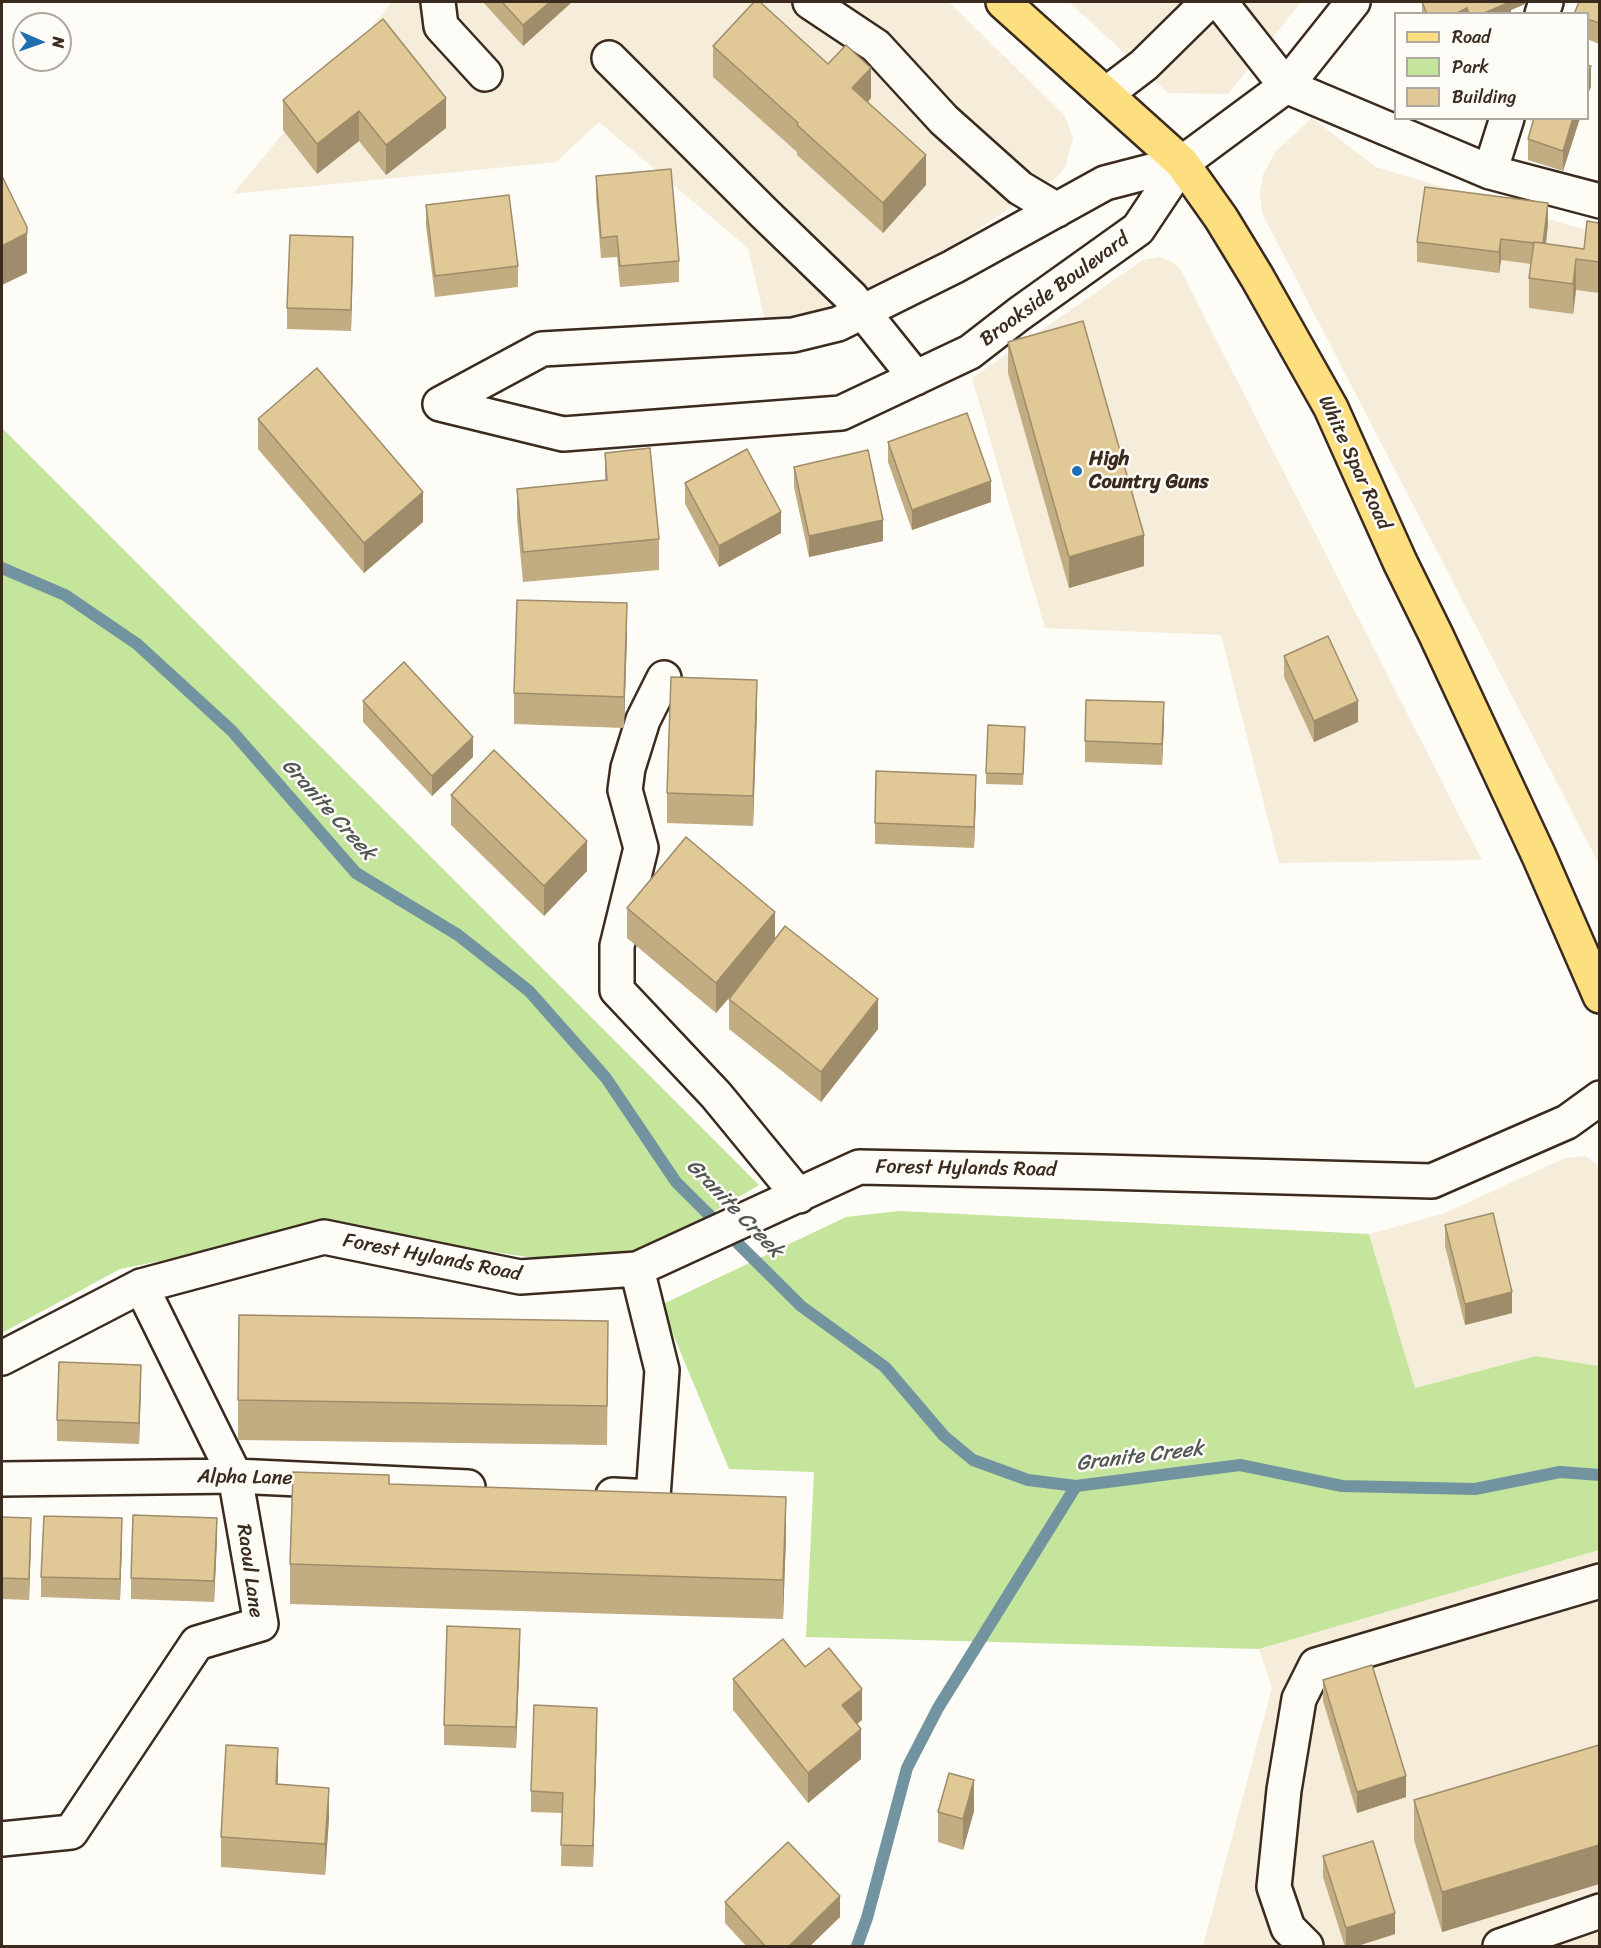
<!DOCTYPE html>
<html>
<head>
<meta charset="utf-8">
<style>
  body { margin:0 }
  #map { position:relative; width:1601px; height:1948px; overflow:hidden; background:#fdfcf7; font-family:Sriracha,sans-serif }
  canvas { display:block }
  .frame { position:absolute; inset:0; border:3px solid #3b2a1e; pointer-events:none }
  .legend { position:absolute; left:1394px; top:12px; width:195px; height:108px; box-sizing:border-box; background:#fdfcf7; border:2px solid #afa8a0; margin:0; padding:8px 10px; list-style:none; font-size:18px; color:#3b2a1e }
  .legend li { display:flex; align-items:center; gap:12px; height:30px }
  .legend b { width:30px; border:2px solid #afa8a0 }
  .north { position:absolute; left:12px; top:12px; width:60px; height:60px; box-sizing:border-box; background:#fdfcf7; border:2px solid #afa8a0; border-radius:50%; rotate:92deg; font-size:16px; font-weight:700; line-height:24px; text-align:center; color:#3b2a1e }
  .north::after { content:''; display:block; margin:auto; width:21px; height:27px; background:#1f6fb2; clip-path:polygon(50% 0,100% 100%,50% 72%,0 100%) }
</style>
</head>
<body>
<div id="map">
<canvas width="1601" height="1948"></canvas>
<div class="frame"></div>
<ul class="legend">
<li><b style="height:8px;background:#fedf80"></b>Road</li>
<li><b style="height:16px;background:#c5e49c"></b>Park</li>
<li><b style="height:16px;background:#e1c897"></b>Building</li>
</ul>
<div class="north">N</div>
</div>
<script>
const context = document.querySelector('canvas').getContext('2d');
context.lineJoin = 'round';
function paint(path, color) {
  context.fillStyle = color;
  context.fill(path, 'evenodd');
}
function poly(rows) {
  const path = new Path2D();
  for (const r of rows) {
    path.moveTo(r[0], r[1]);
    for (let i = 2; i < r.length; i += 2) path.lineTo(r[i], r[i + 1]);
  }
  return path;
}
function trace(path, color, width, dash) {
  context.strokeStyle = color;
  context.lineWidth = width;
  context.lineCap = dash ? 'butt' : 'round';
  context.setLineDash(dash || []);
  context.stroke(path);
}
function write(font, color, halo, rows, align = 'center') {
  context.font = font + ' Sriracha,sans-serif';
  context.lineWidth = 5;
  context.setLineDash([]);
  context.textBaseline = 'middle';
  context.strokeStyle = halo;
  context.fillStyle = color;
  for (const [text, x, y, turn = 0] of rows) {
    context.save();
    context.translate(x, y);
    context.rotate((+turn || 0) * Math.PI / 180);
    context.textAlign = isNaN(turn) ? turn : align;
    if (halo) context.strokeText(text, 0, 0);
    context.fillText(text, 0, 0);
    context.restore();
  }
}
const built = poly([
  [392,2,949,2,1065,116,1073,138,1066,165,1057,177,865,304,822,319,765,321,748,248,599,122,556,162,233,194],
  [1069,2,1301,2,1228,94,1168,93],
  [1312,118,1376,167,1599,234,1599,864,1262,213,1260,193,1263,175,1275,152],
  [1160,257,1172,262,1180,269,1482,860,1279,863,1221,635,1045,628,972,378,1143,260],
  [1586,1156,1599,1166,1599,1366,1536,1356,1415,1388,1369,1234,1445,1213,1565,1158],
  [1599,1550,1599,1946,1203,1946,1272,1688,1259,1649]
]);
const green = poly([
  [2,428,759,1185,640,1255,541,1259,330,1227,120,1269,2,1333],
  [899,1211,1369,1234,1415,1388,1536,1356,1599,1366,1599,1550,1259,1649,806,1637,814,1472,729,1469,661,1305,846,1217]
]);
const stream = poly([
  [2,568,65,595,137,644,232,731,356,873,458,935,529,991,606,1078,676,1182,801,1306,885,1367,944,1436,973,1460,1028,1480,1076,1486,1240,1465,1342,1486,1475,1489,1560,1472,1600,1475],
  [857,1946,867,1918,907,1768,938,1708,1076,1486]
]);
const minor = poly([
  [438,2,441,26,485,74],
  [810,2,876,46,944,120,1020,188,1057,210],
  [1220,2,1286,86,1490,172,1600,201],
  [1542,14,1546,2],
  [609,58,764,213,851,297,916,378],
  [1106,94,1144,65,1208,2],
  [1490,172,1507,118],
  [440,404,542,349,793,335,838,324,953,267,1105,183,1182,163,1286,86,1353,2],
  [440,404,563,434,841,413,970,352,1019,314,1138,229,1182,163],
  [664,678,643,720,628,768,625,790,641,848,617,946,617,990,716,1095,799,1196],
  [2,1358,141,1286,324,1237,520,1277,637,1269,859,1167,1103,1172,1432,1181,1567,1122,1600,1098],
  [2,1479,235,1476,468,1487],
  [613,1495,653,1497,662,1370,637,1269],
  [2,1839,71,1832,197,1643,261,1624,235,1476,141,1286],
  [1306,1946,1288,1928,1274,1887,1284,1790,1299,1699,1316,1665,1600,1581],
  [1500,1946,1600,1911]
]);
const major = poly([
  [1003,2,1182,163,1221,218,1257,277,1331,408,1400,562,1436,635,1539,856,1600,996]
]);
const wall = poly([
  [483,2,572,2,523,46],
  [1422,2,1525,2,1525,4,1511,10,1511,14,1422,14],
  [1599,2,1599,44,1587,39,1587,14],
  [383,19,446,128,386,175,359,141,317,174,283,130,283,100],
  [713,46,828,64,871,98,868,102,926,185,883,233,797,155,797,152,713,77],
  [1534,118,1580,118,1563,171,1528,160,1528,139],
  [596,176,679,261,679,282,620,287,617,257,601,258,596,197],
  [426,205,518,266,518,287,435,297,426,226],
  [1599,223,1599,293,1576,290,1573,314,1529,308,1529,278,1531,264,1501,260,1499,273,1417,262,1417,242,1548,224,1546,244,1584,249],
  [353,258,351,331,287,329,287,308],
  [1008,342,1144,566,1069,588,1008,373],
  [258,419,423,522,364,573,258,449],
  [888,442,991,502,912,530,888,462],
  [605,453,659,539,659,570,523,582,517,519,517,489,605,481],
  [794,467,883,541,809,557,794,487],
  [685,483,781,533,719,567,685,504],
  [627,634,624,728,514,724,514,693],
  [1284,656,1358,722,1314,742,1284,677],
  [363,701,473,757,432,796,363,722],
  [757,710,753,826,667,823,667,793],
  [1164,723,1162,765,1085,762,1085,741],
  [1025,737,1023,785,986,784,986,773],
  [451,795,587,871,544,916,451,825],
  [976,795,974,848,875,844,875,823],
  [627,908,775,939,878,1029,821,1102,729,1029,729,999,731,996,716,1013,627,938],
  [1445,1225,1512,1313,1465,1325,1445,1246],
  [608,1360,607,1445,238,1440,238,1400],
  [141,1386,139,1444,57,1441,57,1420],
  [2,1517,31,1539,29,1600,2,1599],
  [786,1536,783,1619,290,1604,290,1564],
  [122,1539,120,1600,41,1597,41,1577],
  [217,1539,214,1602,131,1599,131,1578],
  [520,1650,516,1748,444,1745,444,1725],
  [805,1667,862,1720,857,1724,861,1759,808,1803,733,1710,733,1679],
  [1323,1680,1406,1797,1357,1813,1323,1701],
  [597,1728,593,1867,561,1866,562,1813,531,1812,531,1791],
  [1599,1745,1599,1884,1442,1932,1414,1840,1414,1800],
  [278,1784,329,1818,325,1875,221,1867,221,1837],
  [974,1811,963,1850,938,1842,938,1812],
  [1323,1856,1395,1934,1354,1947,1345,1947,1323,1877],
  [725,1902,840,1917,809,1947,747,1947,725,1923]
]);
const shadedWall = poly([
  [550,2,572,2,523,46,523,25],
  [1507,2,1525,2,1525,4,1511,10,1511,14,1482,14],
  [1467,8,1467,14,1455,14],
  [1591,66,1591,87,1587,96,1587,75],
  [871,68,871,98,852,118,852,88],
  [446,98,446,128,386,175,386,145],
  [359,111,359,141,317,174,317,144],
  [1573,118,1580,118,1563,171,1563,151],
  [926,155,926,185,883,233,883,203],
  [1548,203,1548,224,1543,265,1543,244],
  [27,227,27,273,2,285,2,246],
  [353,237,353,258,351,331,351,310],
  [1501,239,1501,260,1499,273,1499,252],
  [1576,259,1576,290,1573,314,1573,284],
  [991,481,991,502,912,530,912,510],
  [423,492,423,522,364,573,364,543],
  [781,512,781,533,719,567,719,546],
  [883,520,883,541,809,557,809,536],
  [1144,535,1144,566,1069,588,1069,557],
  [627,603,627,634,624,728,624,697],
  [757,680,757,710,753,826,753,796],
  [1358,701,1358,722,1314,742,1314,721],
  [1164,702,1164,723,1162,765,1162,744],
  [473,737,473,757,432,796,432,776],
  [976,775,976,795,974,848,974,827],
  [587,841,587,871,544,916,544,886],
  [775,912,775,942,716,1013,716,983],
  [878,999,878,1029,821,1102,821,1072],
  [1512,1292,1512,1313,1465,1325,1465,1304],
  [141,1365,141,1386,139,1444,139,1423],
  [786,1497,786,1536,783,1619,783,1580],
  [31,1518,31,1539,29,1600,29,1579],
  [122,1518,122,1539,120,1600,120,1579],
  [217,1518,217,1539,214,1602,214,1581],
  [520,1629,520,1650,516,1748,516,1727],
  [862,1689,862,1720,842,1736,842,1705],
  [597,1708,597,1728,593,1867,593,1846],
  [861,1729,861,1759,808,1803,808,1773],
  [278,1748,278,1778,276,1814,276,1784],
  [1406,1776,1406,1797,1357,1813,1357,1792],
  [974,1780,974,1811,963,1850,963,1819],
  [329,1788,329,1818,325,1875,325,1844],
  [1599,1845,1599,1884,1442,1932,1442,1892],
  [840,1896,840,1917,809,1947,788,1947],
  [1395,1913,1395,1934,1354,1947,1346,1947,1346,1928]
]);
const building = poly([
  [502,2,550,2,523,25,502,2],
  [754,2,760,2,828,64,846,45,871,68,852,88,926,155,883,203,797,125,798,123,713,46,754,2],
  [1422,2,1510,2,1482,14,1469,14,1467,8,1455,14,1427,14,1422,2],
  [1579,2,1599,2,1599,23,1587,19,1587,14,1574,14,1579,2],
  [383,19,446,98,386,145,359,111,317,144,283,100,383,19],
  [1587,65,1591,66,1587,75,1587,65],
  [1534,118,1573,118,1563,151,1528,139,1534,118],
  [671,169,679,261,620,266,617,236,601,238,596,176,671,169],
  [2,176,27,227,27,233,2,246,2,176],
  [1425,187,1548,203,1543,243,1534,242,1534,243,1501,239,1499,252,1417,242,1425,187],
  [509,195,518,266,435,276,426,205,509,195],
  [1587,221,1599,223,1599,262,1576,259,1573,284,1529,278,1534,242,1584,249,1587,221],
  [290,235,353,237,351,310,287,308,290,235],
  [1083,321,1144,535,1069,557,1008,342,1083,321],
  [317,368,423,492,364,543,258,419,317,368],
  [967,413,991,481,912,510,888,442,967,413],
  [650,448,659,539,523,552,517,489,607,480,605,453,650,448],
  [747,449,781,512,719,546,685,483,747,449],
  [868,450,883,520,809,536,794,467,868,450],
  [517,600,627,603,624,697,514,693,517,600],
  [1328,636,1358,701,1314,721,1284,656,1328,636],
  [404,662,473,737,432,776,363,701,404,662],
  [671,677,757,680,753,796,667,793,671,677],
  [1086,700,1164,702,1162,744,1085,741,1086,700],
  [988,725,1025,727,1023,774,986,773,988,725],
  [494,750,587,841,544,886,451,795,494,750],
  [876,771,976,775,974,827,875,823,876,771],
  [686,837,775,912,716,983,627,908,686,837],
  [785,926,878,999,821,1072,729,999,785,926],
  [1493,1213,1512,1292,1465,1304,1445,1225,1493,1213],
  [239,1315,608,1321,607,1406,238,1400,239,1315],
  [59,1362,141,1365,139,1423,57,1420,59,1362],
  [293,1472,389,1475,389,1484,786,1497,783,1580,290,1564,293,1472],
  [133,1515,217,1518,214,1581,131,1578,133,1515],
  [44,1516,122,1518,120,1579,41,1577,44,1516],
  [2,1517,31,1518,29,1579,2,1578,2,1517],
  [447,1626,520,1629,516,1727,444,1725,447,1626],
  [783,1639,805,1667,829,1648,862,1689,842,1705,861,1729,808,1773,733,1679,783,1639],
  [1372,1665,1406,1776,1357,1792,1323,1680,1372,1665],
  [534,1705,597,1708,593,1846,561,1845,563,1793,531,1791,534,1705],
  [226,1745,278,1748,276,1784,329,1788,325,1844,221,1837,226,1745],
  [1599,1745,1599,1845,1442,1892,1414,1800,1599,1745],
  [949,1773,974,1780,963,1819,938,1812,949,1773],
  [1373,1841,1395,1913,1346,1928,1323,1856,1373,1841],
  [788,1842,840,1896,788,1947,766,1947,725,1902,788,1842]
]);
const markers = [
  [1077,471,6,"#1f6fb2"]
];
const streetNames = [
  ["Brookside Boulevard",1055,290,-36],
  ["White Spar Road",1354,463,65],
  ["Forest Hylands Road",966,1169,1],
  ["Forest Hylands Road",432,1258,11],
  ["Alpha Lane",245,1478,1],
  ["Raoul Lane",249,1571,82]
];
const poiNames = [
  ["High",1089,460],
  ["Country Guns",1089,483]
];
const waterNames = [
  ["Granite Creek",328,810,48],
  ["Granite Creek",734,1209,46],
  ["Granite Creek",1140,1457,-7]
];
paint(built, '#f5ecda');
paint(green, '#c5e49c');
trace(stream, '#7294a1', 12);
trace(minor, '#3b2a1e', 38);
trace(major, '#3b2a1e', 38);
trace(minor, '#fdfcf7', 33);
trace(major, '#fedf80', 33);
paint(wall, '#c2ac82');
paint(shadedWall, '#9e8c6a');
paint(building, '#e1c897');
trace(building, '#9e8c6a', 1.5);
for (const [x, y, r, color] of markers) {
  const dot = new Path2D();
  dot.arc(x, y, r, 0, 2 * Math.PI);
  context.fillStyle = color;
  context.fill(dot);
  trace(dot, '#fdfcf7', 2);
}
write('20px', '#3b2a1e', '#fdfcf7', streetNames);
write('bold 20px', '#3b2a1e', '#fdfcf7', poiNames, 'left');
write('italic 21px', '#525654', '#fdfcf7', waterNames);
</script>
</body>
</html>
